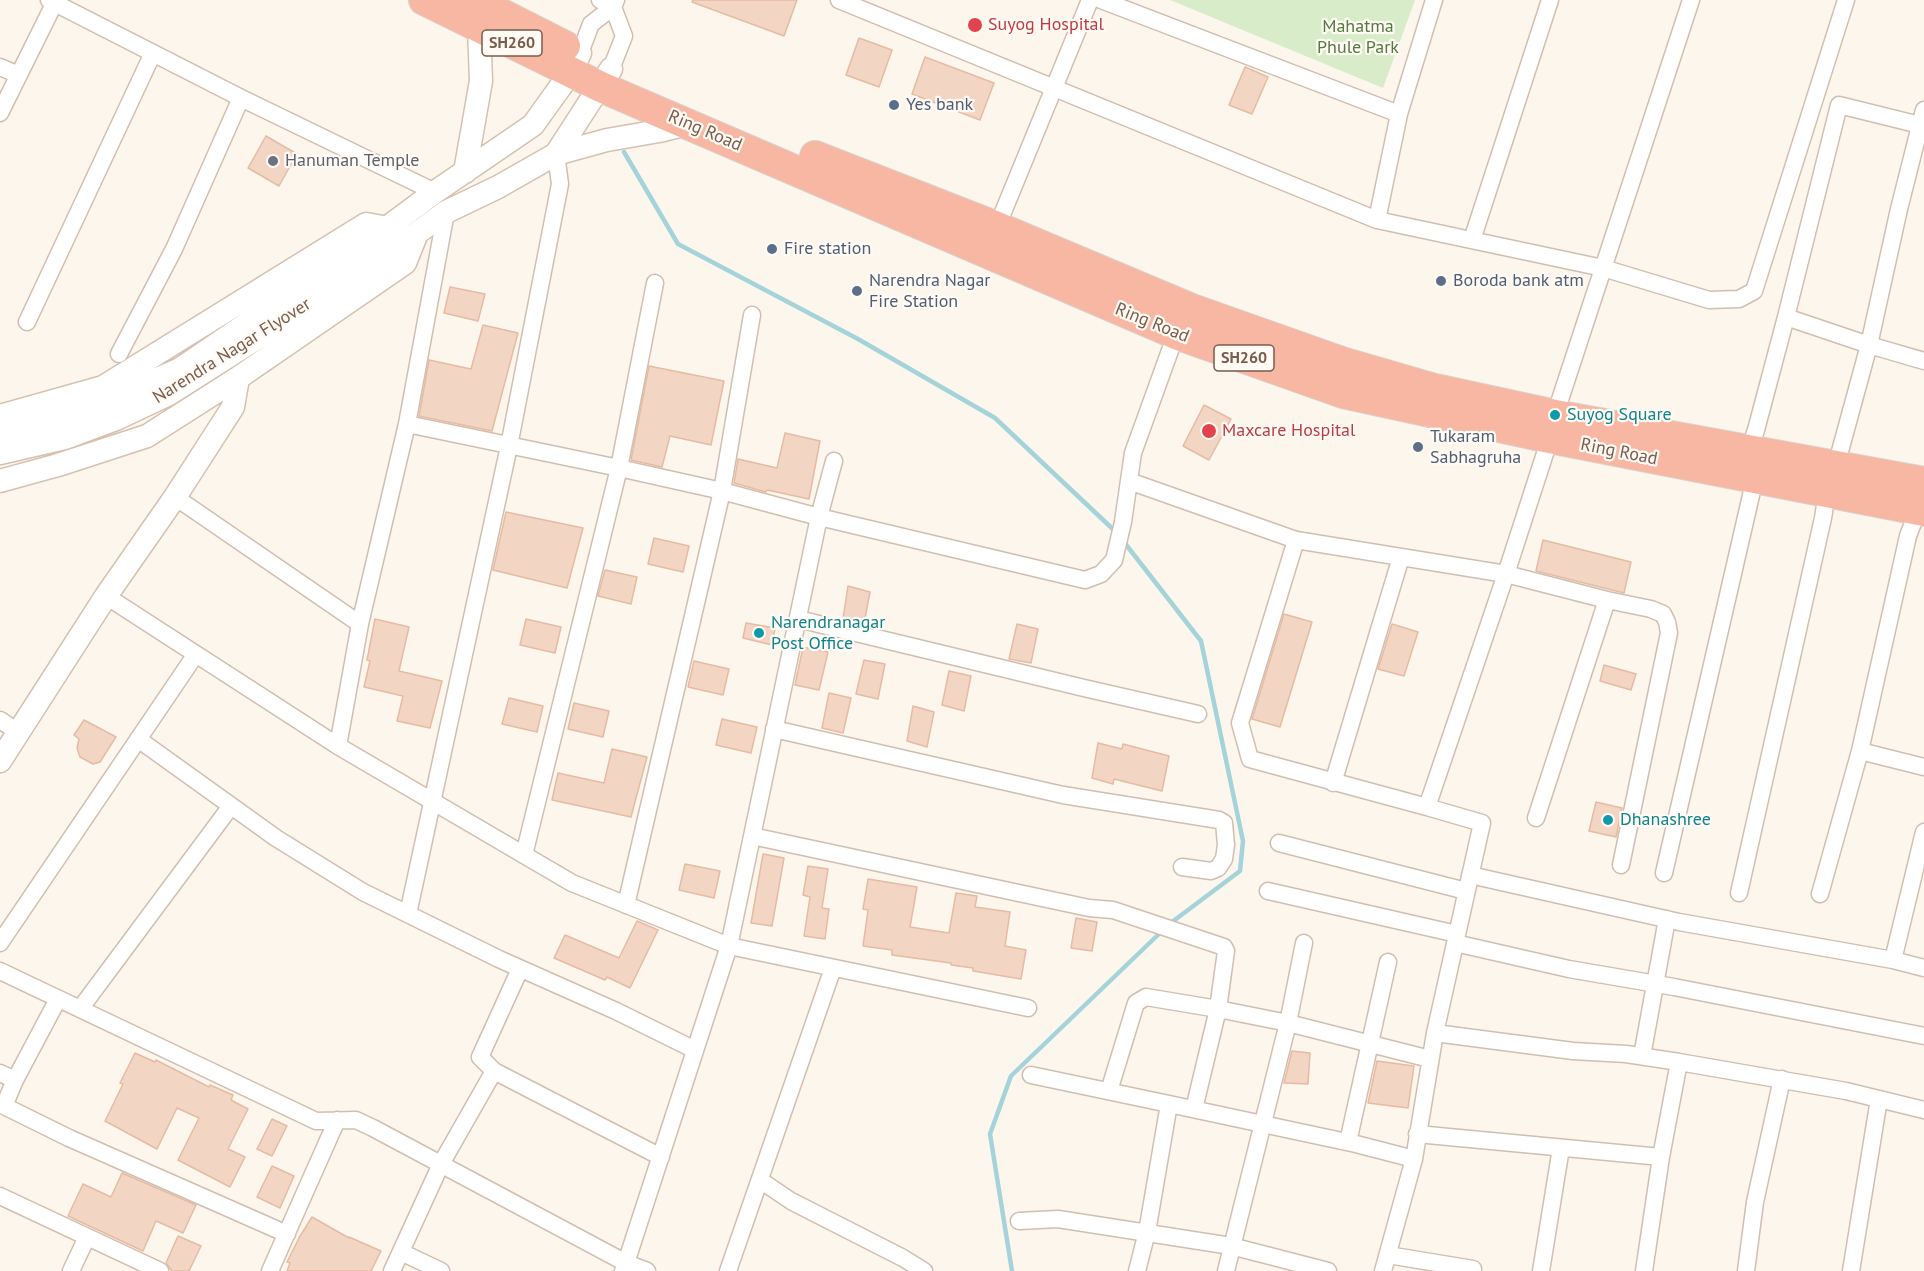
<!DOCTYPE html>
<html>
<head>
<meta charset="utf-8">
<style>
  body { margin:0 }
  canvas { display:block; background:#fdf6ec }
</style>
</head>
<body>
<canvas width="1924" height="1271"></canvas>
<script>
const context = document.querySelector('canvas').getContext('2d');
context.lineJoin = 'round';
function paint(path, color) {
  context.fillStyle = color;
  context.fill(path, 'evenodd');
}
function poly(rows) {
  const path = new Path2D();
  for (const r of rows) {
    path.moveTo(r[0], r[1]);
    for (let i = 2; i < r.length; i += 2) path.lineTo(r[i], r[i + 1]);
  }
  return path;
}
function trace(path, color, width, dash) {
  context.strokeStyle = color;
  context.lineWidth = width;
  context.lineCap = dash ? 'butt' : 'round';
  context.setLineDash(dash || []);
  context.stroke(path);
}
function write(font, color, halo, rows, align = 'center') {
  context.font = font + ' "PT Sans",sans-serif';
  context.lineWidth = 4.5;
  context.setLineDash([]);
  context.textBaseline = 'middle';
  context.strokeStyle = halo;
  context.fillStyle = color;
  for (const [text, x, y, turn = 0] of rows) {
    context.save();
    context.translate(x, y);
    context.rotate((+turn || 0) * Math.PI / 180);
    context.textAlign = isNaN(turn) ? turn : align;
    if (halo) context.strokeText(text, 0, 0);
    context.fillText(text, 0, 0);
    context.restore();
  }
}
const green = poly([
  [1170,0,1415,0,1383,88]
]);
const stream = poly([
  [624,152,678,244,858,339,995,418,1117,533],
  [1124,542,1201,641,1243,841,1240,871,1168,925],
  [1012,1271,990,1134,1011,1076,1162,931]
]);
const building = poly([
  [693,0,797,0,784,36,692,2,693,0],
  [859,38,892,50,879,87,846,75,859,38],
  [925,57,994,83,980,120,912,94,925,57],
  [1245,67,1268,77,1252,114,1229,105,1245,67],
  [266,136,297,154,279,186,248,168,266,136],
  [450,287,485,294,478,321,444,313,450,287],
  [483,325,518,333,492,431,419,416,429,360,471,369,483,325],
  [649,366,724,381,711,445,670,436,662,467,631,460,649,366],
  [1204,405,1231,419,1209,460,1183,446,1204,405],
  [785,433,820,441,809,499,767,490,766,492,734,483,738,459,777,468,785,433],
  [506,512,583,528,567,588,493,570,506,512],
  [654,538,689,546,683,572,648,564,654,538],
  [1543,540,1631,562,1624,593,1536,571,1543,540],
  [605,570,637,577,631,604,598,596,605,570],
  [848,586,870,592,864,624,843,619,848,586],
  [1284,614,1312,622,1280,727,1252,719,1284,614],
  [375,619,409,627,399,671,442,681,430,728,397,721,403,696,364,687,370,661,367,660,375,619],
  [526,619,561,627,555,653,520,645,526,619],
  [746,623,775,628,772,645,743,638,746,623],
  [1017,624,1038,629,1031,663,1009,659,1017,624],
  [1392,624,1418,632,1404,676,1378,669,1392,624],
  [803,647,828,652,819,690,795,685,803,647],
  [864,660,885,664,878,699,856,694,864,660],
  [694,661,729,669,723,695,688,687,694,661],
  [1604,665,1636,674,1631,690,1600,681,1604,665],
  [949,671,971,676,964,711,942,705,949,671],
  [829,693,851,698,843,733,822,728,829,693],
  [509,698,543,706,537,732,502,724,509,698],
  [574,703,609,711,603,737,568,729,574,703],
  [913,706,934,712,927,747,907,741,913,706],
  [722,719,757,727,751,753,716,745,722,719],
  [84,720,116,737,100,762,93,764,80,757,77,748,79,739,74,735,84,720],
  [1098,743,1122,749,1123,744,1169,756,1162,791,1114,779,1113,784,1092,778,1098,743],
  [612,749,647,757,631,817,552,800,558,773,604,783,612,749],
  [1596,802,1622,808,1616,837,1589,831,1596,802],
  [763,854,784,858,772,926,751,923,763,854],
  [685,864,720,871,714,898,679,890,685,864],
  [808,866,828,869,822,908,829,909,825,939,804,936,810,897,803,895,808,866],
  [868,879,917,887,910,927,949,933,956,893,977,896,975,907,1010,912,1005,946,1026,950,1021,979,973,971,973,968,951,965,951,963,892,955,892,950,863,946,868,910,863,909,868,879],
  [1076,918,1097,922,1092,951,1071,948,1076,918],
  [637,921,658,930,630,988,607,977,605,980,554,958,565,935,619,958,637,921],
  [1292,1051,1310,1053,1308,1084,1284,1083,1292,1051],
  [135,1053,155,1062,156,1060,209,1087,210,1085,233,1095,231,1100,248,1109,228,1149,245,1157,230,1187,178,1160,199,1118,177,1108,157,1149,105,1121,123,1084,120,1083,135,1053],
  [1377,1061,1414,1066,1408,1108,1368,1103,1377,1061],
  [272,1119,287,1126,272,1156,257,1149,272,1119],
  [272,1166,294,1176,280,1208,257,1197,272,1166],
  [122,1173,196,1205,183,1233,156,1221,143,1251,68,1216,83,1184,111,1197,122,1173],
  [312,1217,349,1238,349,1237,381,1251,371,1271,287,1271,290,1263,287,1262,299,1238,312,1217],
  [178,1236,201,1246,189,1271,172,1271,166,1263,178,1236]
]);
const street = poly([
  [49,0,241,98,435,192],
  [600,0,613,7,624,36,611,69],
  [839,0,1377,220,1603,268,1709,300,1739,299,1754,291,1846,0],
  [1101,0,1399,114],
  [580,53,591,24,613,7,616,0],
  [0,67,19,75],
  [0,113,56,0],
  [1377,220,1399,114,1434,0],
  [997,227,1090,0],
  [1472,240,1550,0],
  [1786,317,1839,105,1924,126],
  [27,322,153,53],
  [119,354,174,249,241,98],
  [407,424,619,468,722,491,819,517,729,946,572,883,338,746,360,624,407,424,446,212],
  [1749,450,1756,430,1786,317,1869,345,1899,209,1924,110],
  [834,461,819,517,1085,580,1101,574,1114,560,1123,522,1133,453,1176,334],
  [1836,466,1869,345,1924,361],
  [1129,481,1296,540,1506,574,1607,600,1536,818],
  [175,497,360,624],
  [1296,540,1240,723,1250,759,1427,807],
  [106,596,338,746],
  [1607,600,1651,609,1663,614,1667,622,1669,633,1621,865],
  [798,619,1084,688,1198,714],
  [0,720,18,732],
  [774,729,1063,795,1219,820,1224,823,1226,845,1224,859,1218,868,1211,871,1182,867],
  [138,739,276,838,363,892,499,959,616,1011,695,1050],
  [1860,751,1924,767],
  [1333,783,1401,557],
  [752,836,1089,908,1113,910,1224,947,1226,951,1218,1009,1146,997,1136,1003,1109,1091],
  [1279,843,1466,891],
  [524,855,619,468,655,283],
  [1664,873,1755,478],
  [1470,875,1679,922,1893,960,1924,968],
  [1268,891,1457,934],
  [1739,893,1823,518,1827,492],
  [1820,894,1860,751,1908,536,1918,510],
  [626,905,722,491,752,315],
  [408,914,509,446,560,184,556,154],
  [0,943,196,654],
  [1455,943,1569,969,1674,987,1924,1036],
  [1893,960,1924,832],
  [0,971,316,1121,356,1120,373,1128,626,1263,729,946,1028,1008],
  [80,1009,231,806],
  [1435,1033,1573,1051,1626,1054,1679,1062,1846,1091,1924,1110],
  [1642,1056,1667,919],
  [494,1071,480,1057,520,969],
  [0,1073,15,1080,4,1106,69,1138,287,1234],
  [1031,1075,1169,1104],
  [15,1080,58,999],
  [1194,1109,1218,1009,1288,1023,1430,1059],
  [1417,1134,1661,1157],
  [1348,1142,1388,962],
  [760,1180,791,1201,903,1258,924,1271],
  [0,1196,160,1271],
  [1019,1221,1058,1219,1231,1246,1328,1271],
  [401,1252,441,1271],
  [1388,1255,1473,1269],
  [71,1271,87,1237],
  [270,1271,337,1120],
  [392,1271,441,1164,494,1071,661,1157],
  [623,1271,626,1263,647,1271],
  [728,1271,833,968],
  [1137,1271,1147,1232,1169,1104,1356,1144,1414,1159],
  [1226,1271,1288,1023,1304,943],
  [1383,1271,1414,1159,1435,1033,1482,823,1427,807,1506,574,1550,438,1555,415,1691,0],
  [1541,1271,1561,1148],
  [1644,1271,1661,1157,1679,1062],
  [1746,1271,1755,1202,1782,1079],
  [1851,1271,1879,1099]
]);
const secondary = poly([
  [556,154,611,69],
  [465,172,481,81,479,27],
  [0,416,103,387,366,224,388,228],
  [0,433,55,421,95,406,180,369,373,238,435,192,533,125,571,72,580,53],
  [0,453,65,438,116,419,169,394,262,335,417,233,446,212,498,187,556,154,607,140,659,131,687,124],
  [0,481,58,465,147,436,238,378,405,263,417,233],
  [0,761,106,596,175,497,233,407,238,378]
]);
const highway = poly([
  [424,0,601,87,1176,334,1343,393,1550,438,1924,511],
  [474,0,565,46],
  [815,156,997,227,1192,309,1342,362,1435,389,1555,415,1924,482]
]);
const markers = [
  [975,25,8,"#e0444e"],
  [894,105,6,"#5c6f8a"],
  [273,161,6,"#6b7280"],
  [772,249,6,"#5c6f8a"],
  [1441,281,6,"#5c6f8a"],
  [857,291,6,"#5c6f8a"],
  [1555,415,6,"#0f9aa8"],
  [1209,431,8,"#e0444e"],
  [1418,447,6,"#5c6f8a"],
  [759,633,6,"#0f9aa8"],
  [1608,820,6,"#0f9aa8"]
];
const shields = [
  [512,43,60],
  [1244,358,60]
];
const shieldNames = [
  ["SH260",512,43],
  ["SH260",1244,358]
];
const healthNames = [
  ["Suyog Hospital",988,25],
  ["Maxcare Hospital",1222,431]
];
const parkNames = [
  ["Mahatma",1358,27],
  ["Phule Park",1358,48]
];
const serviceNames = [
  ["Yes bank",906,105],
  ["Fire station",784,249],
  ["Narendra Nagar",869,281],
  ["Fire Station",869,302],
  ["Boroda bank atm",1453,281],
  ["Tukaram",1430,437],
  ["Sabhagruha",1430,458]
];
const streetNames = [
  ["Ring Road",705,131,23],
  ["Ring Road",1152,323,22],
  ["Narendra Nagar Flyover",232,351,-32],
  ["Ring Road",1619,452,11]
];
const worshipNames = [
  ["Hanuman Temple",285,161]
];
const cultureNames = [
  ["Suyog Square",1567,415],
  ["Narendranagar",771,623],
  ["Post Office",771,644],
  ["Dhanashree",1620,820]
];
paint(green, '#d8ecc9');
trace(stream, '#a5d3da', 4.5);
paint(building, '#f3d5c3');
trace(building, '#e6bba3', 1.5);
trace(street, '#d1beb0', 19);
trace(secondary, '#d6c0b0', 25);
trace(highway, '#dad1cd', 32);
trace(street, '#fff', 16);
trace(secondary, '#fff', 22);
trace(highway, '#f7b7a3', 30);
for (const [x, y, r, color] of markers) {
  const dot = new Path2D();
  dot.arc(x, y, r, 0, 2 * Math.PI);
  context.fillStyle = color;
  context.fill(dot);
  trace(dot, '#fffaf3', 2);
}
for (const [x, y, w] of shields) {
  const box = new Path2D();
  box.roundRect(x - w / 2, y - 13, w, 26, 4.5);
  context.fillStyle = '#fffaf3';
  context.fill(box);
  trace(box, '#7a5c4d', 1.5);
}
write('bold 16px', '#7a5c4d', null, shieldNames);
write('18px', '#be3a42', '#fffaf3', healthNames, 'left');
write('18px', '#537a41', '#fffaf3', parkNames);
write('18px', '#4e5e75', '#fffaf3', serviceNames, 'left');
write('18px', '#7a5c4d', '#fffaf3', streetNames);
write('18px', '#5b616d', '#fffaf3', worshipNames, 'left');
write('18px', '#0d838f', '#fffaf3', cultureNames, 'left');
</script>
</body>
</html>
